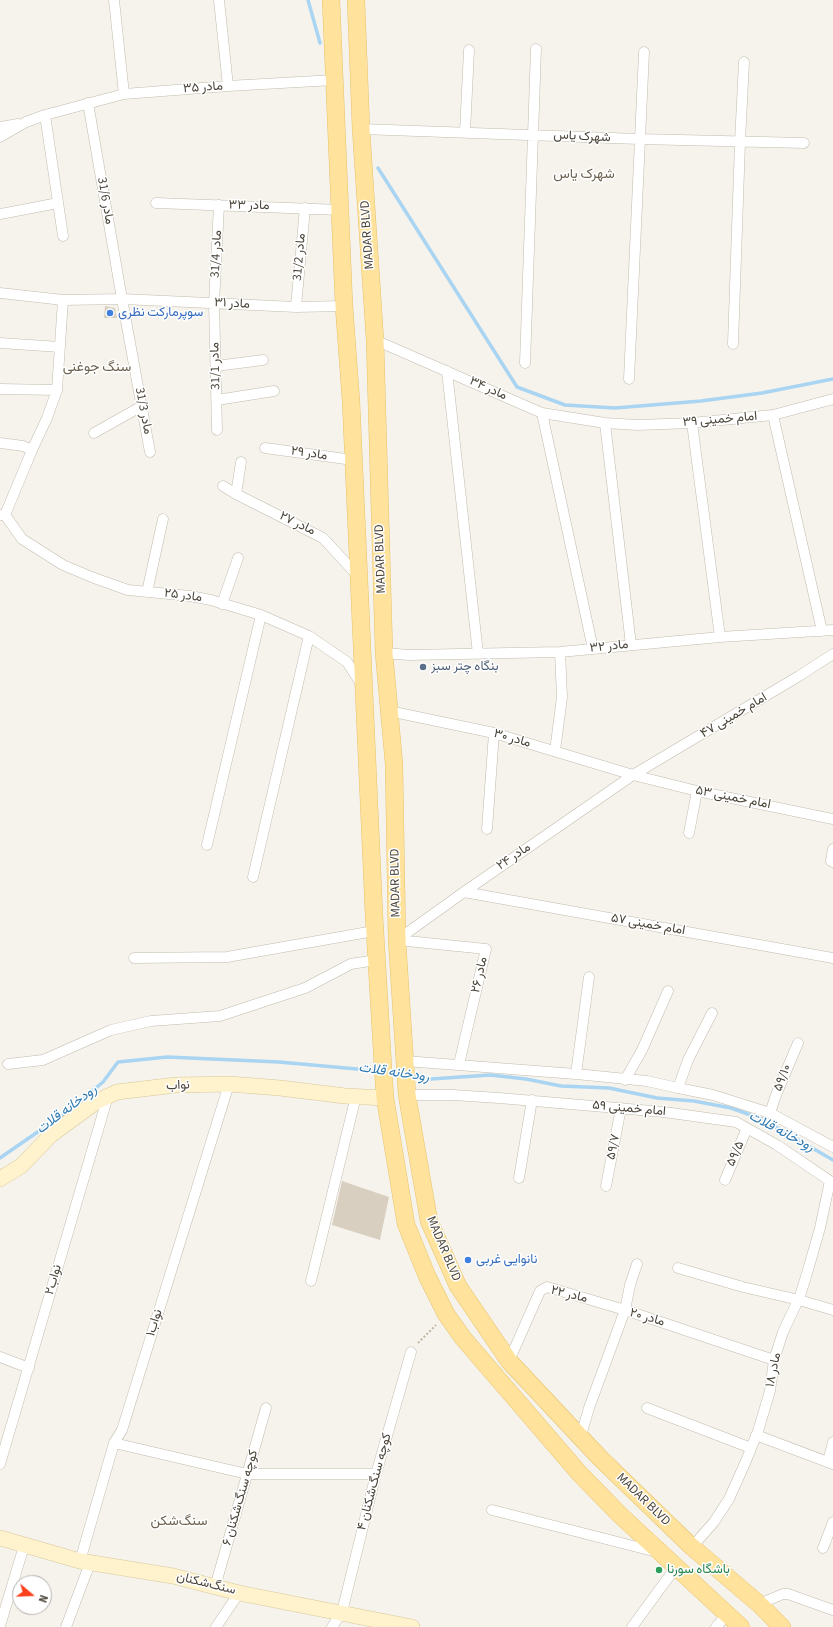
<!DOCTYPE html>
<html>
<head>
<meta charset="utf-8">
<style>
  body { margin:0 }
  #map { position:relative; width:833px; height:1627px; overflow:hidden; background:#f6f3ec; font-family:"Source Sans 3",sans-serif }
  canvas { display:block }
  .north { position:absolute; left:12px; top:1575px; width:40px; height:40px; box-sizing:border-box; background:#fff; border:1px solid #b7b4b0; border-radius:50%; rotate:109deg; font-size:11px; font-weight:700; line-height:16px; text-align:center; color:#4b4439 }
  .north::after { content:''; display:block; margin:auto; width:14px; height:18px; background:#fc3f1d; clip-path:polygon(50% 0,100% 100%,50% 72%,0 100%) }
</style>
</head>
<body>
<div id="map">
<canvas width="833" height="1627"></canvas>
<div class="north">N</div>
</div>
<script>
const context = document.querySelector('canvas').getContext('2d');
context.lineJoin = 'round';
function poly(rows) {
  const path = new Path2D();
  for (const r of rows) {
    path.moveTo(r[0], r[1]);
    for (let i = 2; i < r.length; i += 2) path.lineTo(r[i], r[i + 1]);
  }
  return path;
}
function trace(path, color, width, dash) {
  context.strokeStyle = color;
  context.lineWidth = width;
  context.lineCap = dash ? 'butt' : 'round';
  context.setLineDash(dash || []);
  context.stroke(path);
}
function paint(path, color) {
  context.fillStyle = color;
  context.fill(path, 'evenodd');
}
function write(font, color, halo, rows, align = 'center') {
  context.font = font + ' "Source Sans 3",Vazirmatn,sans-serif';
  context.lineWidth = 3;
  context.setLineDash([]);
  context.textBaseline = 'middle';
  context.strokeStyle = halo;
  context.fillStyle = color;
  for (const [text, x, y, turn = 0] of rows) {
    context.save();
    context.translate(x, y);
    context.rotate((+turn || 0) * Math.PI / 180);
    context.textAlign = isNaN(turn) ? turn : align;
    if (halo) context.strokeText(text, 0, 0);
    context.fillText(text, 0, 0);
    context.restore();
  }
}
const stream = poly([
  [308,0,320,43],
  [378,168,517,387,565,405,615,408,701,401,762,393,833,379],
  [411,1076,431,1079,490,1075,526,1079,561,1086,609,1088,657,1098,694,1101,731,1108,762,1119,833,1160],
  [0,1158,68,1111,103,1082,118,1062,167,1057,279,1062,379,1071]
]);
const building = poly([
  [105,306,115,308,117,318,104,318],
  [342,1181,389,1197,380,1240,332,1225]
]);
const path = poly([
  [418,1343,436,1325]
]);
const street = poly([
  [114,0,124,94],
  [219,0,228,86],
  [88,103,122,299,150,452],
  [0,127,18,124],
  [361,129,639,139,804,143],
  [465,132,469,50],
  [0,137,26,122,45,115],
  [156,203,341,210],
  [0,214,58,203],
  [63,236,45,115,124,94,228,86,334,80],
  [0,293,63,300,122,299,296,307,344,306],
  [296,307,305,208],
  [375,340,542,413,605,423,637,425,692,423,773,415,833,399],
  [0,343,60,347],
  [733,344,740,142,744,62],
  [525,363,536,49],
  [216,366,263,360],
  [447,371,478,654],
  [629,379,644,52],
  [0,389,57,390],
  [217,400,274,391],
  [542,413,593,649],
  [773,415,822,631],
  [605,423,631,645],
  [692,423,720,637],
  [217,430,214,303,219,205],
  [94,433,142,406],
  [0,443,23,446,32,450],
  [265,448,353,460],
  [223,486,236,494,323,538,358,576],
  [236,494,241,462],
  [0,515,5,515,22,539,63,565,94,578,128,590,190,596,211,600,261,615,309,636,347,662,362,685],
  [5,515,32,450,47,418,57,390,63,300],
  [147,592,163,519],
  [222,604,238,558],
  [384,653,409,655,560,652,720,637,833,630],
  [389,711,494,733,633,775,697,791,833,819],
  [555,751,562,697,560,652],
  [487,829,494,733],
  [689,833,697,791],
  [207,845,261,615],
  [833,849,831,861,833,862],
  [253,877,309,636],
  [464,892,833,958],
  [397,940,464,892,633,775,799,676,833,654],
  [397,940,486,949,459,1064],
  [134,958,227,957,374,931],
  [405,1061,576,1074,647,1081,678,1088,713,1095,770,1113,833,1147],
  [8,1064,43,1060,111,1030,151,1021,220,1016,305,988,351,964,376,960],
  [576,1074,589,977],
  [625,1080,642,1050,668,991],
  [678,1088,688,1060,712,1013],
  [407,1095,453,1095,499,1098,664,1112,736,1122,777,1145,833,1183],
  [770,1113,776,1095,798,1043],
  [519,1178,532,1100],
  [725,1180,747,1128],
  [606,1186,621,1108],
  [678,1268,743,1287,799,1300,833,1310],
  [311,1281,356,1096],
  [0,1357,29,1368],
  [509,1361,540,1291,547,1287,625,1310,630,1285,637,1264],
  [647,1408,751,1448],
  [756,1435,833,1464],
  [580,1439,589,1408,625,1310,774,1360],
  [114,1443,247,1474,376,1474],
  [828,1462,833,1442],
  [0,1464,108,1096],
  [492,1510,657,1552],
  [692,1547,714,1522,729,1499,746,1461,758,1431,770,1391,774,1360,783,1332,800,1296,808,1270,820,1228,830,1181],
  [823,1548,833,1522],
  [80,1561,114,1443,122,1430,229,1084],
  [215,1587,266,1408],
  [759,1604,783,1594,788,1594,833,1610],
  [0,1626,24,1546],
  [66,1627,90,1563],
  [216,1627,239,1593],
  [332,1627,342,1612,376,1474,411,1352],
  [632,1627,676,1567],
  [716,1627,727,1615]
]);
const secondary = poly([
  [0,1179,21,1166,51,1135,96,1102,117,1092,176,1085,229,1084,280,1088,345,1096,385,1098],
  [0,1538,80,1561,173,1576,239,1593,412,1627]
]);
const primary = poly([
  [331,0,344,306,351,401,374,915,383,1067,385,1098,406,1224,427,1276,446,1314,463,1338,579,1473,620,1515,741,1627],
  [356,0,361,129,375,340,384,653,394,764,397,940,407,1095,429,1221,458,1286,509,1361,600,1458,692,1547,759,1604,782,1627]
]);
const markers = [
  [110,313,4,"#3f7fe0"],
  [423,667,4,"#5c6f8a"],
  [468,1260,4,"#3f7fe0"],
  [659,1570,4,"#2e9e5b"]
];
const streetNames = [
  ["مادر ۳۵",203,88,-4],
  ["شهرک یاس",582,137,3],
  ["مادر 31/6",105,201,80],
  ["مادر ۳۳",249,206,1],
  ["MADAR BLVD",368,235,-94],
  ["مادر 31/4",217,254,-87],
  ["مادر 31/2",300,257,-85],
  ["مادر ۳۱",232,304,3],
  ["مادر 31/1",216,366,-91],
  ["مادر ۳۴",488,389,24],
  ["مادر 31/3",143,411,79],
  ["امام خمینی ۳۹",720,420,-5],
  ["مادر ۲۹",309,454,8],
  ["مادر ۲۷",297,524,26],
  ["MADAR BLVD",381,559,-92],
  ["مادر ۲۵",183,596,7],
  ["مادر ۳۲",609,647,-6],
  ["امام خمینی ۴۷",734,716,-31],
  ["مادر ۳۰",512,739,16],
  ["امام خمینی ۵۳",733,798,11],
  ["مادر ۲۴",514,857,-34],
  ["MADAR BLVD",396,883,-91],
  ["امام خمینی ۵۷",648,925,10],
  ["مادر ۲۶",480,975,-77],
  ["۵۹/۱۰",783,1078,-68],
  ["نواب",178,1086,-3],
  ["امام خمینی ۵۹",629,1109,5],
  ["۵۹/۷",614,1147,-79],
  ["۵۹/۵",736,1154,-66],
  ["MADAR BLVD",443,1249,67],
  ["نواب۲",54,1280,-74],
  ["مادر ۲۲",569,1295,14],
  ["مادر ۲۰",647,1318,16],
  ["نواب۱",155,1323,-73],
  ["مادر ۱۸",774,1370,-78],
  ["کوچه سنگ‌شکنان ۴",375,1482,-75],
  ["کوچه سنگ‌شکنان ۶",241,1498,-74],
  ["MADAR BLVD",643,1500,44],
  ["سنگ‌شکنان",206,1584,14]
];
const shopNames = [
  ["سوپرمارکت نظری",118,313],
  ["نانوایی غربی",476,1260]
];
const serviceNames = [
  ["بنگاه چتر سبز",431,667]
];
const leisureNames = [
  ["باشگاه سورنا",667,1570]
];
const neighbourhoodNames = [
  ["شهرک یاس",584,175],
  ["سنگ جوغنی",97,368],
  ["سنگ‌شکن",179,1522]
];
const waterNames = [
  ["رودخانه قلات",394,1073,8],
  ["رودخانه قلات",67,1110,-37],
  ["رودخانه قلات",781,1132,28]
];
trace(stream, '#a9d4f2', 3.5);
paint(building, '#d8cfc1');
trace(street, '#c2bbae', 11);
trace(secondary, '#d6c79b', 16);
trace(primary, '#e6c16a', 18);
trace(path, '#c4b79f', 2, [2, 2]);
trace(street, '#fff', 10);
trace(secondary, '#fff3cd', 15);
trace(primary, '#ffe39c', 17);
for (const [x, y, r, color] of markers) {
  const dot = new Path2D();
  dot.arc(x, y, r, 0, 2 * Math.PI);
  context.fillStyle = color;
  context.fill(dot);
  trace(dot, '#fff', 1.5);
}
write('13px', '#4b4439', '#fff', streetNames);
write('13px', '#366cbe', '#fff', shopNames, 'left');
write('13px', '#4e5e75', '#fff', serviceNames, 'left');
write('13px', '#27864d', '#fff', leisureNames, 'left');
write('14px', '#6e6250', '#fff', neighbourhoodNames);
write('italic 14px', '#2e7ab2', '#fff', waterNames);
</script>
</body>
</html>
